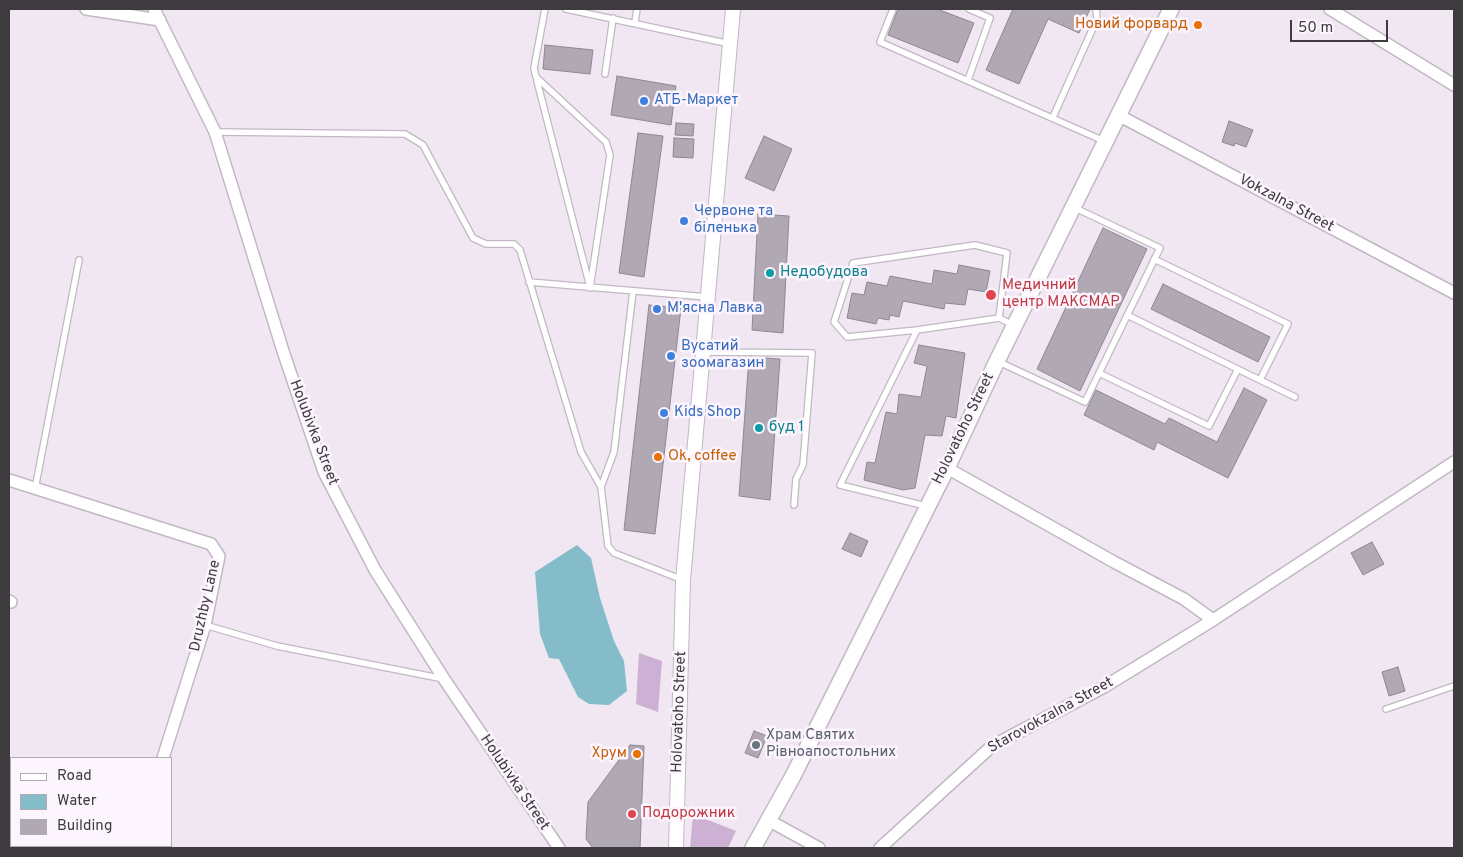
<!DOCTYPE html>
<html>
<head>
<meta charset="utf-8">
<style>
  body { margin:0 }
  #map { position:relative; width:1463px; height:857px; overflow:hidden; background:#f0e7f2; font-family:Overpass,sans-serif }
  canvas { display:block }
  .frame { position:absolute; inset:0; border:10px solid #3e3b3f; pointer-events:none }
  .legend { position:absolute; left:10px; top:757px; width:162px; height:90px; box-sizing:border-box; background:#fcf5fe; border:1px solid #b0abb2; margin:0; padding:6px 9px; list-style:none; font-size:15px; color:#3e3b3f }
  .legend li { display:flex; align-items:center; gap:10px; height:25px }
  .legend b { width:25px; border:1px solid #b0abb2 }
  .scale { position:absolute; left:1290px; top:20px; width:98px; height:22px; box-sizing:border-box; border:2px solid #3e3b3f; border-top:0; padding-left:6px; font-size:15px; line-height:18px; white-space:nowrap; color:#3e3b3f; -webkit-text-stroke:4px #fcf5fe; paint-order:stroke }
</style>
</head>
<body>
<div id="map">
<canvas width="1463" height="857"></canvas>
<div class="frame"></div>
<ul class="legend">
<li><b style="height:6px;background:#fff"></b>Road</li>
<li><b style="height:14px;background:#84bcc9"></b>Water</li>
<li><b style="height:14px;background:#b0a8b2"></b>Building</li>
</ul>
<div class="scale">50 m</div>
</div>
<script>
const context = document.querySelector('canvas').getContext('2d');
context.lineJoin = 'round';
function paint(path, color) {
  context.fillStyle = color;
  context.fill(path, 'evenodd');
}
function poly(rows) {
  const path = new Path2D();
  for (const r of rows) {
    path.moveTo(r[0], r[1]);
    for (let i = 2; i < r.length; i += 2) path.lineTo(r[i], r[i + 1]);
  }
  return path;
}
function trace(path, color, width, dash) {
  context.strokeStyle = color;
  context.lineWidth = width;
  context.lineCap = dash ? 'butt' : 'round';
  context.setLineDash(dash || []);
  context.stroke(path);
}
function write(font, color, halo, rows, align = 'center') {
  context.font = font + ' Overpass,sans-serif';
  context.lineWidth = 5;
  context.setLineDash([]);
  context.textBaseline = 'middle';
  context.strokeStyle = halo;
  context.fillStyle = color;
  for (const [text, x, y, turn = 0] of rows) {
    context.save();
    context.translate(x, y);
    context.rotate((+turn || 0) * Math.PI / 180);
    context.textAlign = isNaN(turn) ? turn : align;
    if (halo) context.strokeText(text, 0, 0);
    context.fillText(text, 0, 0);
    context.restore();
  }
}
const green = poly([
  [639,653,662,661,658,712,636,704],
  [693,814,736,831,728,848,690,848]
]);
const water = poly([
  [577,545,591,558,600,598,614,641,624,661,627,691,609,705,589,704,578,697,559,659,549,658,540,634,535,572]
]);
const building = poly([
  [898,9,937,9,974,23,958,63,888,35,898,9],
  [1013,9,1090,9,1079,33,1048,19,1019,84,986,70,1013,9],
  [545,45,593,50,590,74,543,69,545,45],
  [617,76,676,86,671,125,611,115,617,76],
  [1229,121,1253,130,1246,147,1235,143,1234,146,1222,142,1229,121],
  [676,123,694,124,693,136,675,135,676,123],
  [638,133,663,136,644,277,619,273,638,133],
  [764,136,792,149,774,191,745,178,764,136],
  [674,138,694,139,693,158,673,157,674,138],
  [758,214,789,216,783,333,752,330,758,214],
  [1103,228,1147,249,1080,391,1037,369,1103,228],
  [959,265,990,271,986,292,968,289,965,305,945,303,944,309,903,301,899,317,890,315,889,320,878,318,876,324,847,318,852,293,864,295,867,282,887,286,890,276,932,284,934,270,957,274,959,265],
  [1163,284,1270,337,1258,362,1151,309,1163,284],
  [649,305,681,308,655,534,624,530,649,305],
  [919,345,965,353,956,418,946,416,942,436,925,435,915,488,903,490,864,480,867,462,875,463,886,412,897,414,899,394,921,397,927,366,914,363,919,345],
  [749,357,780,359,770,500,739,496,749,357],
  [1244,388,1267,400,1228,478,1157,442,1154,450,1084,415,1096,390,1165,424,1169,418,1217,442,1244,388],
  [850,533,868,541,861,557,842,549,850,533],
  [1372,542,1384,564,1363,575,1351,553,1372,542],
  [1398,667,1405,691,1389,696,1382,672,1398,667],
  [754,731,767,736,758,758,745,753,754,731],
  [630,745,644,746,640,848,593,848,586,839,588,802,630,745]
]);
const service = poly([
  [545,9,534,68,536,77,606,142,610,155,590,288],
  [566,9,730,44],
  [893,9,880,42,1104,141],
  [635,22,637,9],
  [605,74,613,18],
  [968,80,990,18,969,9],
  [537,81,589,283],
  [1053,117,1097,19,1096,9],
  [215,132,405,134,423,145,473,238,486,244,514,244,520,250,581,452,601,487],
  [529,282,707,297],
  [633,291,614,452,601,487,608,546,614,553,683,580],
  [1127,315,1260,380,1288,324,1154,259],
  [917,330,847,337,834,322,853,263,975,245,1007,253,999,318],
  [703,352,812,353,803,465,796,479,794,505],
  [999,362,1085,402,1160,248,1073,207],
  [1099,373,1209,426,1238,369],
  [1260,380,1295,397],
  [35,489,79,260],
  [926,506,840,485,917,330,999,318,1013,325],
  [205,625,277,646,444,679],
  [1386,709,1454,686]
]);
const minor = poly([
  [86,9,160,20],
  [154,9,215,132,283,351,324,472,375,570,444,679,559,848],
  [1330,9,1454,85],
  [1118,115,1454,293],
  [947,468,1114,562,1184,599,1213,620],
  [9,480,211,544,219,556,205,625,163,758],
  [9,601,11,602],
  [768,820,819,848],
  [135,848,136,846],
  [880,848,992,746,1104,687,1213,620,1454,462]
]);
const tertiary = poly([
  [676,848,683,580,733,9]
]);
const secondary = poly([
  [753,848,793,776,947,468,997,361,1171,9]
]);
const markers = [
  [1198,25,5,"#e8710a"],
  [644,101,5,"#3f7fe0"],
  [684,221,5,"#3f7fe0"],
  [770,273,5,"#0f9aa8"],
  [991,295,6,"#e0444e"],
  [657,309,5,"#3f7fe0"],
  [671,356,5,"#3f7fe0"],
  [664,413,5,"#3f7fe0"],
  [759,428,5,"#0f9aa8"],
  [658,457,5,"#e8710a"],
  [756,745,5,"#6b7280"],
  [637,754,5,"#e8710a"],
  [632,814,5,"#e0444e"]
];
const foodNames = [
  ["Новий форвард",1188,25],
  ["Ok, coffee",668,457,"left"],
  ["Хрум",627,754]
];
const shopNames = [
  ["АТБ-Маркет",654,101],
  ["Червоне та",694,212],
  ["біленька",694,229],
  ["М'ясна Лавка",667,309],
  ["Вусатий",681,347],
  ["зоомагазин",681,364],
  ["Kids Shop",674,413]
];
const streetNames = [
  ["Vokzalna Street",1286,204,28],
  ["Holovatoho Street",964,429,-64],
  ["Holubivka Street",313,433,69],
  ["Druzhby Lane",206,606,-77],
  ["Holovatoho Street",680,712,-88],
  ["Starovokzalna Street",1051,716,-29],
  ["Holubivka Street",514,783,56]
];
const cultureNames = [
  ["Недобудова",780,273],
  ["буд 1",769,428]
];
const healthNames = [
  ["Медичний",1002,286],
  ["центр МАКСМАР",1002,303],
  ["Подорожник",642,814]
];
const worshipNames = [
  ["Храм Святих",766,736],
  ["Рівноапостольних",766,753]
];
paint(green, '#cdb1d4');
paint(water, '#84bcc9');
paint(building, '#b0a8b2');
trace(building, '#8e8690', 1);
trace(service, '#c1b8c3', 8);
trace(minor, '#c1b8c3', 14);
trace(tertiary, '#c1b8c3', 16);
trace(secondary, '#c1b8c3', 18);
trace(service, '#fff', 5.5);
trace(minor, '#fff', 11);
trace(tertiary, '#fff', 14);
trace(secondary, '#fff', 15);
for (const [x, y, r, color] of markers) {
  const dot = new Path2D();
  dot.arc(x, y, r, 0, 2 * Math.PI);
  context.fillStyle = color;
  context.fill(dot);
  trace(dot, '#fcf5fe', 2);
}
write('15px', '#c56008', '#fcf5fe', foodNames, 'right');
write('15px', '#366cbe', '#fcf5fe', shopNames, 'left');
write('15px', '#3e3b3f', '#fcf5fe', streetNames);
write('15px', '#0d838f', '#fcf5fe', cultureNames, 'left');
write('15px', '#be3a42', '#fcf5fe', healthNames, 'left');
write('15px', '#5b616d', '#fcf5fe', worshipNames, 'left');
</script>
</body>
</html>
